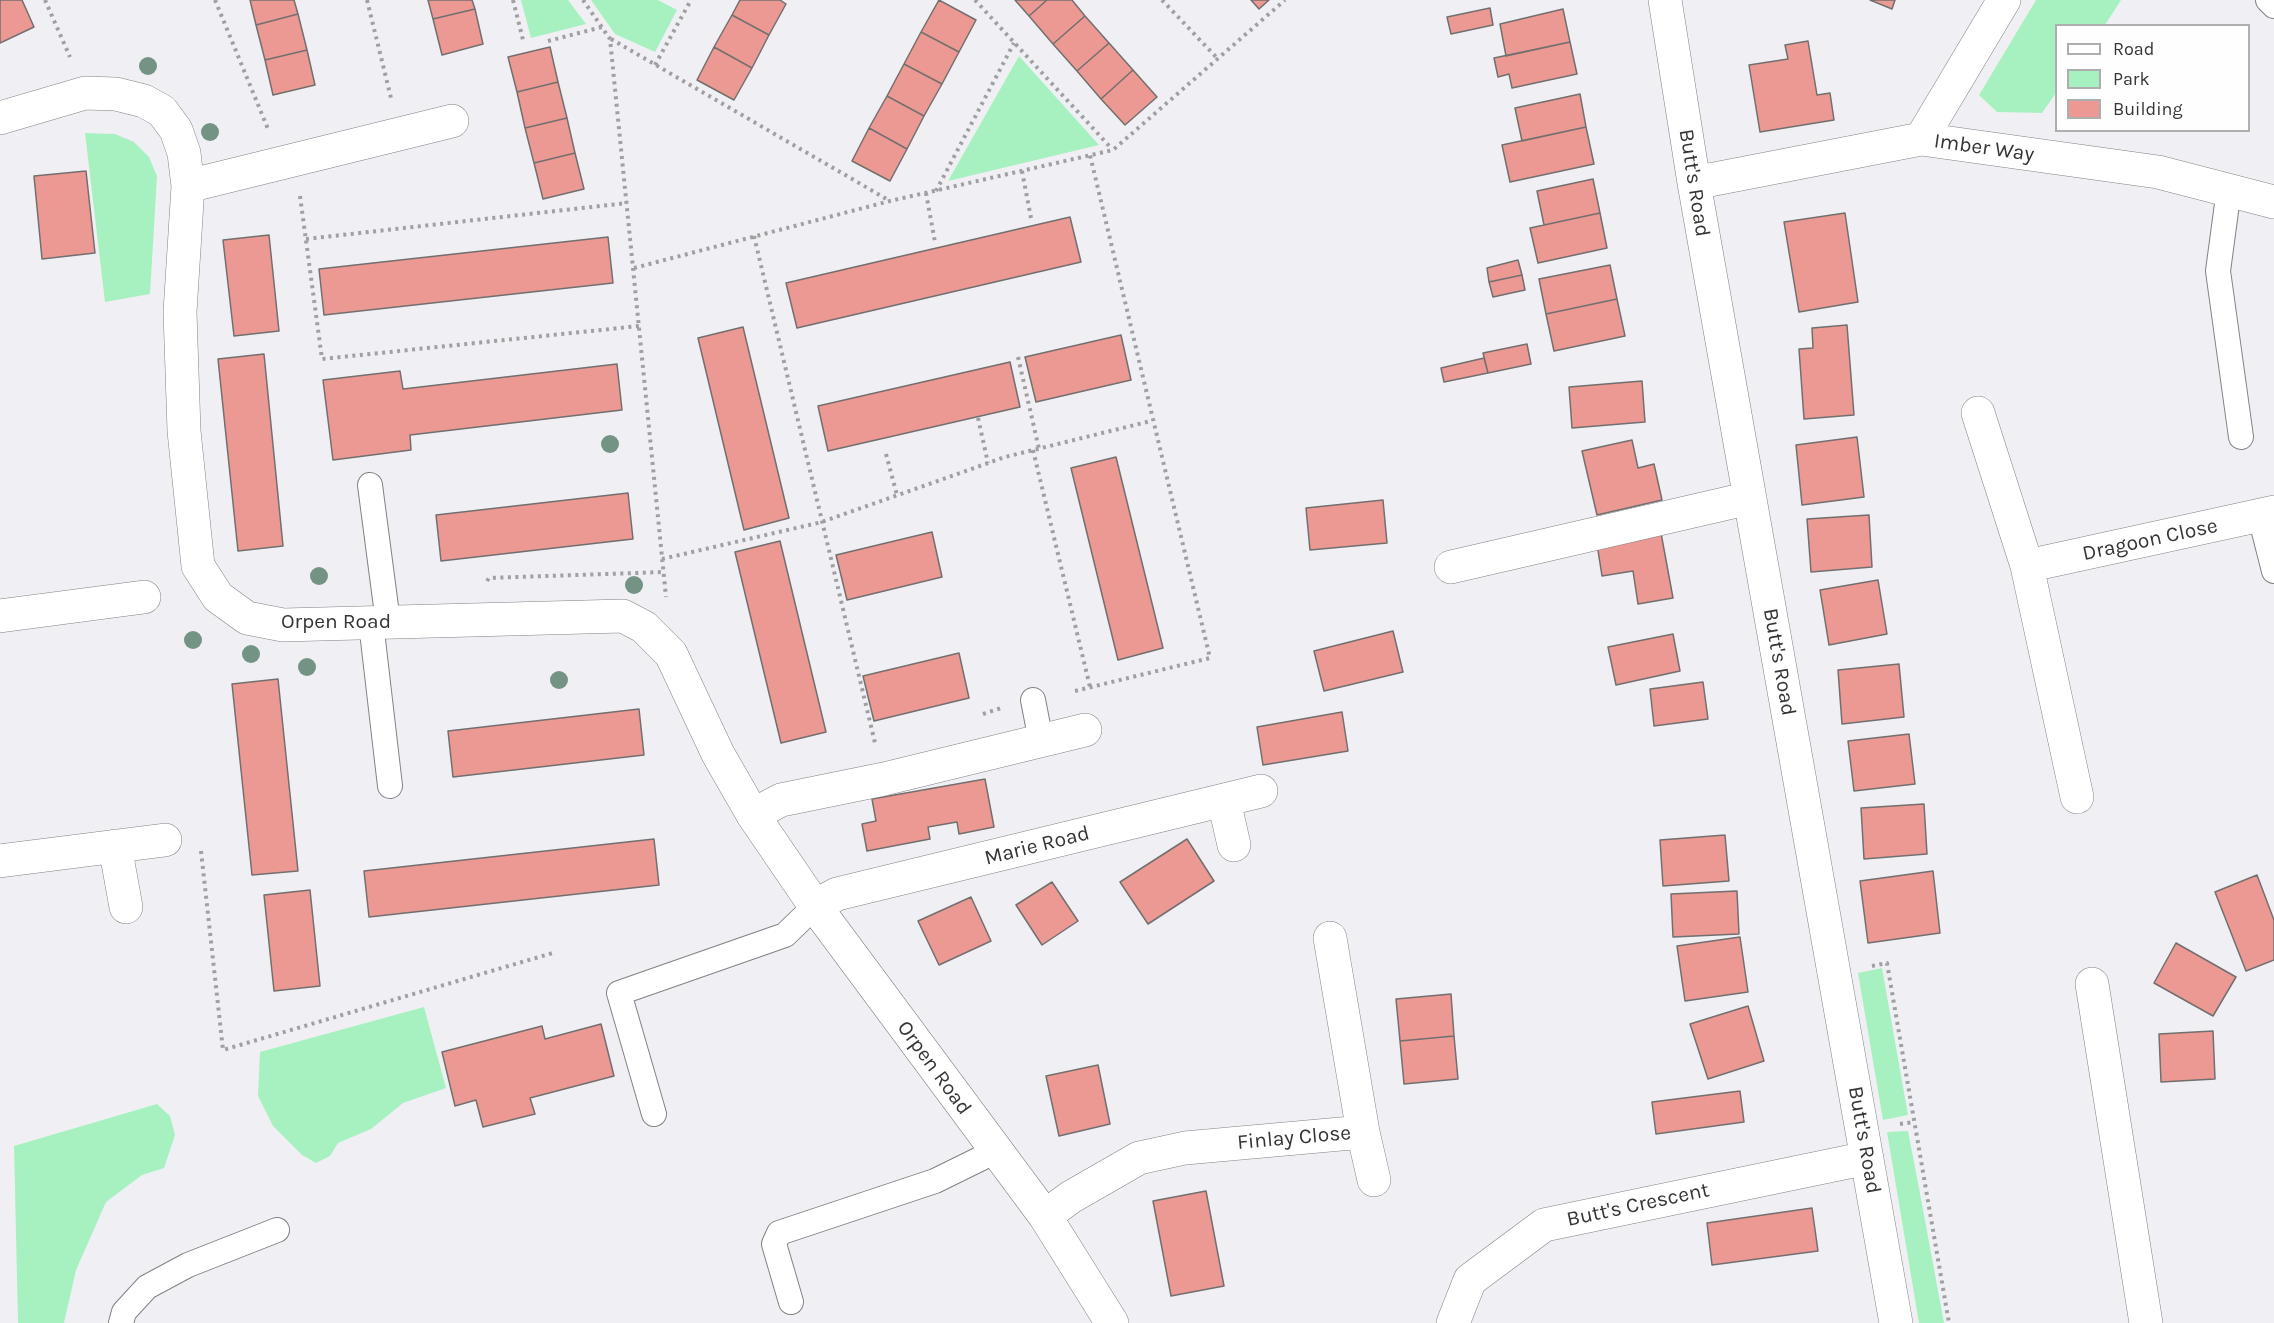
<!DOCTYPE html>
<html>
<head>
<meta charset="utf-8">
<style>
  body { margin:0 }
  #map { position:relative; width:2274px; height:1323px; overflow:hidden; background:#f0f0f4; font-family:Karla,sans-serif }
  canvas { display:block }
  .legend { position:absolute; left:2055px; top:24px; width:195px; height:108px; box-sizing:border-box; background:#fefeff; border:2px solid #aeaeaf; margin:0; padding:8px 10px; list-style:none; font-size:18px; color:#353536 }
  .legend li { display:flex; align-items:center; gap:12px; height:30px }
  .legend b { width:30px; border:2px solid #aeaeaf }
</style>
</head>
<body>
<div id="map">
<canvas width="2274" height="1323"></canvas>
<ul class="legend">
<li><b style="height:8px;background:#fff"></b>Road</li>
<li><b style="height:16px;background:#a7f1c1"></b>Park</li>
<li><b style="height:16px;background:#ec9893"></b>Building</li>
</ul>
</div>
<script>
const context = document.querySelector('canvas').getContext('2d');
context.lineJoin = 'round';
function paint(path, color) {
  context.fillStyle = color;
  context.fill(path, 'evenodd');
}
function poly(rows) {
  const path = new Path2D();
  for (const r of rows) {
    path.moveTo(r[0], r[1]);
    for (let i = 2; i < r.length; i += 2) path.lineTo(r[i], r[i + 1]);
  }
  return path;
}
function trace(path, color, width, dash) {
  context.strokeStyle = color;
  context.lineWidth = width;
  context.lineCap = dash ? 'butt' : 'round';
  context.setLineDash(dash || []);
  context.stroke(path);
}
function write(font, color, halo, rows, align = 'center') {
  context.font = font + ' Karla,sans-serif';
  context.lineWidth = 5;
  context.setLineDash([]);
  context.textBaseline = 'middle';
  context.strokeStyle = halo;
  context.fillStyle = color;
  for (const [text, x, y, turn = 0] of rows) {
    context.save();
    context.translate(x, y);
    context.rotate((+turn || 0) * Math.PI / 180);
    context.textAlign = isNaN(turn) ? turn : align;
    if (halo) context.strokeText(text, 0, 0);
    context.fillText(text, 0, 0);
    context.restore();
  }
}
const green = poly([
  [521,0,568,0,586,24,531,38],
  [591,0,658,0,677,10,655,52,615,34],
  [2036,0,2121,0,2105,25,2056,26,2056,93,2042,113,1997,112,1979,95],
  [1019,56,1099,145,948,181],
  [85,133,115,134,134,142,149,157,157,176,150,294,105,302],
  [1882,968,1908,1115,1883,1120,1858,973],
  [424,1007,446,1088,403,1103,371,1129,338,1143,330,1156,316,1163,302,1155,273,1126,258,1096,260,1052],
  [157,1104,170,1116,175,1135,164,1168,142,1175,106,1202,76,1270,64,1323,18,1323,14,1146],
  [1908,1131,1919,1188,1944,1323,1919,1323,1887,1132]
]);
const building = poly([
  [0,0,22,0,34,27,0,43,0,0],
  [250,0,294,0,298,14,256,25,250,0],
  [428,0,472,0,475,9,433,19,428,0],
  [740,0,780,0,786,4,769,35,732,15,740,0],
  [939,0,976,20,959,52,921,32,939,0],
  [1015,0,1047,0,1029,16,1015,0],
  [1047,0,1072,0,1085,16,1053,44,1029,16,1047,0],
  [1251,0,1269,0,1259,9,1251,0],
  [1870,0,1895,0,1892,9,1870,0],
  [1490,8,1493,25,1451,34,1447,17,1490,8],
  [475,9,483,44,442,55,433,19,475,9],
  [1563,9,1570,42,1506,56,1500,24,1563,9],
  [298,14,307,50,265,60,256,25,298,14],
  [732,15,769,35,752,68,714,47,732,15],
  [1085,16,1109,43,1077,71,1053,44,1085,16],
  [921,32,959,52,942,84,904,64,921,32],
  [1808,41,1817,95,1830,93,1834,120,1760,132,1749,65,1788,59,1785,45,1808,41],
  [1570,42,1577,74,1512,88,1509,74,1498,77,1494,58,1570,42],
  [1109,43,1133,70,1101,99,1077,71,1109,43],
  [550,47,558,82,517,92,508,57,550,47],
  [714,47,752,68,734,100,697,80,714,47],
  [307,50,315,85,273,95,265,60,307,50],
  [904,64,942,84,924,116,887,96,904,64],
  [1133,70,1157,97,1125,125,1101,99,1133,70],
  [558,82,567,118,525,128,517,92,558,82],
  [1580,94,1586,127,1522,141,1515,108,1580,94],
  [887,96,924,116,907,149,869,128,887,96],
  [567,118,575,153,534,163,525,128,567,118],
  [1586,127,1594,164,1510,182,1502,145,1586,127],
  [869,128,907,149,890,181,852,161,869,128],
  [575,153,584,189,543,199,534,163,575,153],
  [86,171,95,253,42,259,34,176,86,171],
  [1593,179,1600,213,1544,225,1537,191,1593,179],
  [1600,213,1607,248,1538,263,1530,228,1600,213],
  [1845,213,1858,302,1799,312,1784,222,1845,213],
  [1070,217,1081,262,797,328,786,283,1070,217],
  [269,235,279,331,234,336,223,240,269,235],
  [608,237,613,283,324,315,319,269,608,237],
  [1518,260,1522,275,1489,282,1487,268,1518,260],
  [1610,265,1617,299,1546,314,1539,279,1610,265],
  [1522,275,1525,290,1493,297,1489,282,1522,275],
  [1617,299,1625,336,1554,351,1546,314,1617,299],
  [1847,325,1854,415,1804,419,1799,349,1813,348,1812,328,1847,325],
  [743,327,789,518,744,530,698,338,743,327],
  [1121,335,1131,380,1036,402,1025,357,1121,335],
  [1527,344,1531,364,1488,373,1483,353,1527,344],
  [264,354,283,546,238,551,218,359,264,354],
  [1484,358,1488,373,1444,382,1441,368,1484,358],
  [1010,362,1020,407,828,451,818,406,1010,362],
  [617,364,622,410,410,435,411,450,333,460,323,380,400,371,403,389,617,364],
  [1642,381,1645,422,1572,428,1569,387,1642,381],
  [1857,437,1864,497,1802,505,1796,445,1857,437],
  [1632,440,1638,468,1654,464,1662,500,1597,515,1582,451,1632,440],
  [1116,457,1163,648,1118,660,1071,468,1116,457],
  [628,493,633,539,441,561,436,515,628,493],
  [1383,500,1387,543,1310,550,1306,508,1383,500],
  [1869,515,1872,567,1811,572,1807,519,1869,515],
  [932,532,942,577,847,600,836,555,932,532],
  [1661,533,1673,598,1638,604,1633,571,1602,576,1597,544,1661,533],
  [780,541,826,732,781,743,735,552,780,541],
  [1878,580,1887,634,1829,645,1820,590,1878,580],
  [1393,631,1403,672,1324,691,1314,651,1393,631],
  [1673,634,1680,671,1616,685,1608,647,1673,634],
  [959,653,969,698,874,721,863,676,959,653],
  [1899,664,1904,717,1842,724,1838,670,1899,664],
  [278,679,298,871,252,875,232,684,278,679],
  [1703,682,1708,719,1654,726,1650,689,1703,682],
  [639,709,644,755,453,777,448,731,639,709],
  [1342,712,1348,751,1263,765,1257,727,1342,712],
  [1909,734,1915,784,1854,791,1848,741,1909,734],
  [985,779,994,827,959,834,957,822,928,827,930,839,867,851,862,824,876,821,872,799,985,779],
  [1924,804,1927,854,1864,859,1861,808,1924,804],
  [1725,835,1729,881,1663,886,1660,840,1725,835],
  [654,839,659,885,369,917,364,871,654,839],
  [1187,839,1214,881,1148,924,1120,882,1187,839],
  [1933,871,1940,933,1868,943,1860,881,1933,871],
  [2257,875,2274,920,2274,960,2246,971,2215,892,2257,875],
  [1052,882,1078,921,1042,945,1016,905,1052,882],
  [310,890,320,986,274,991,264,895,310,890],
  [1737,891,1739,934,1673,937,1671,894,1737,891],
  [971,897,991,941,939,965,918,921,971,897],
  [1740,937,1748,992,1685,1001,1677,946,1740,937],
  [2176,943,2236,977,2213,1016,2154,983,2176,943],
  [1451,994,1454,1036,1400,1041,1396,999,1451,994],
  [1748,1006,1764,1061,1708,1079,1690,1024,1748,1006],
  [601,1024,614,1076,530,1098,535,1114,483,1127,476,1100,455,1106,442,1052,542,1026,545,1039,601,1024],
  [2213,1031,2215,1079,2161,1082,2159,1034,2213,1031],
  [1454,1036,1458,1079,1404,1084,1400,1041,1454,1036],
  [1098,1065,1110,1124,1059,1136,1046,1076,1098,1065],
  [1740,1091,1744,1122,1656,1134,1652,1102,1740,1091],
  [1206,1191,1224,1286,1171,1296,1153,1201,1206,1191],
  [1812,1208,1818,1251,1712,1265,1707,1223,1812,1208]
]);
const path = poly([
  [45,0,70,57],
  [215,0,268,129],
  [367,0,391,98],
  [513,0,523,40],
  [583,0,610,39,666,597],
  [975,0,1112,149],
  [1162,0,1218,59],
  [611,39,890,201],
  [548,41,602,27],
  [655,65,691,0],
  [1022,171,1031,218],
  [936,191,1014,43],
  [926,193,935,242],
  [300,196,322,359,639,326],
  [754,236,875,743],
  [306,239,627,203],
  [634,268,890,201,1113,150,1285,0],
  [1018,357,1039,449],
  [978,418,988,463],
  [1033,450,1090,687],
  [886,454,897,495],
  [662,559,822,522,1005,457,1151,421],
  [487,581,489,578,664,572],
  [1075,691,1210,658,1090,155],
  [983,714,1001,708],
  [201,851,223,1050,556,952],
  [1872,966,1887,963,1949,1323],
  [1900,1124,1914,1122]
]);
const service = poly([
  [2268,0,2274,6],
  [2229,189,2218,271,2241,437],
  [370,485,388,622],
  [2260,516,2274,571],
  [371,623,390,786],
  [1033,700,1041,741],
  [654,1114,619,993,785,935,815,906],
  [791,1302,774,1244,779,1233,935,1181,996,1151],
  [121,1323,124,1312,147,1287,188,1265,277,1230]
]);
const minor = poly([
  [1665,0,1694,183,1896,1323],
  [0,118,85,93,116,94,144,101,162,111,176,130,184,153,188,186,180,312,184,431,198,566,218,597,247,618,283,625,623,616,644,627,671,654,718,754,753,815,815,906,1045,1216,1112,1323],
  [1921,139,2004,0],
  [1694,183,1921,139,2158,172,2274,202],
  [188,186,452,121],
  [1978,413,2027,566,2077,797],
  [2027,566,2274,512],
  [1451,567,1750,498],
  [0,616,144,597],
  [1224,801,1234,845],
  [753,815,781,800,884,779,1085,730],
  [115,846,126,907],
  [0,861,165,840],
  [815,906,837,894,1261,791],
  [2092,984,2146,1323],
  [1363,1132,1374,1180],
  [1045,1216,1071,1197,1139,1158,1185,1148,1363,1132,1330,938],
  [1453,1323,1470,1280,1544,1225,1867,1158]
]);
const trees = [
  [148,66],
  [210,132],
  [610,444],
  [319,576],
  [634,585],
  [193,640],
  [251,654],
  [307,667],
  [559,680]
];
const streetNames = [
  ["Imber Way",1984,148,8],
  ["Butt's Road",1694,183,81],
  ["Dragoon Close",2150,540,-12],
  ["Orpen Road",336,622],
  ["Butt's Road",1779,662,80],
  ["Marie Road",1037,846,-14],
  ["Orpen Road",934,1068,54],
  ["Finlay Close",1294,1138,-5],
  ["Butt's Road",1864,1140,80],
  ["Butt's Crescent",1638,1205,-12]
];
paint(green, '#a7f1c1');
paint(building, '#ec9893');
trace(building, '#726f6f', 1.5);
trace(service, '#828285', 26);
trace(minor, '#828285', 34);
trace(path, '#a0a0a3', 4, [3, 4.5]);
trace(service, '#fff', 24);
trace(minor, '#fff', 33);
context.fillStyle = '#739384';
for (const [x, y] of trees) {
  context.beginPath();
  context.arc(x, y, 9, 0, 2 * Math.PI);
  context.fill();
}
write('21px', '#353536', '#fefeff', streetNames);
</script>
</body>
</html>
